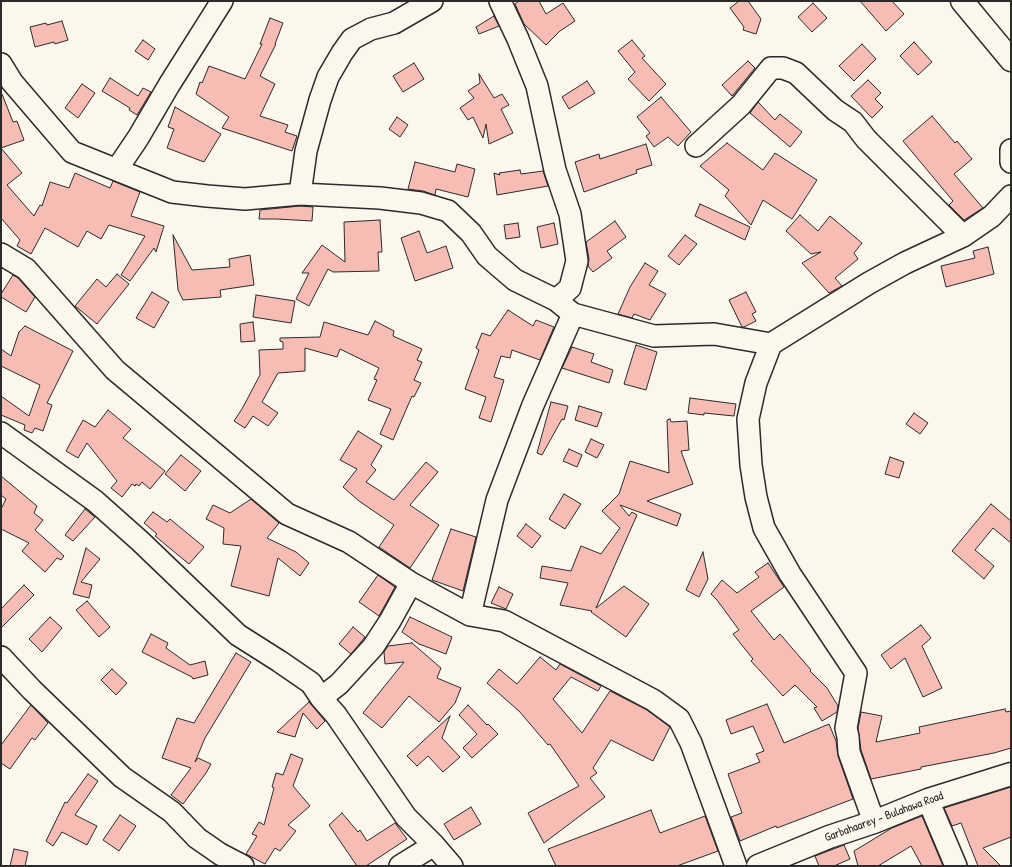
<!DOCTYPE html>
<html>
<head>
<meta charset="utf-8">
<style>
  body { margin:0 }
  #map { position:relative; width:1012px; height:867px; overflow:hidden; background:#fbf7ec; font-family:"Patrick Hand",sans-serif }
  canvas { display:block }
  .frame { position:absolute; inset:0; border:2px solid #2b2b2b; pointer-events:none }
</style>
</head>
<body>
<div id="map">
<canvas width="1012" height="867"></canvas>
<div class="frame"></div>
</div>
<script>
const context = document.querySelector('canvas').getContext('2d');
context.lineJoin = 'round';
function paint(path, color) {
  context.fillStyle = color;
  context.fill(path, 'evenodd');
}
function poly(rows) {
  const path = new Path2D();
  for (const r of rows) {
    path.moveTo(r[0], r[1]);
    for (let i = 2; i < r.length; i += 2) path.lineTo(r[i], r[i + 1]);
  }
  return path;
}
function trace(path, color, width, dash) {
  context.strokeStyle = color;
  context.lineWidth = width;
  context.lineCap = dash ? 'butt' : 'round';
  context.setLineDash(dash || []);
  context.stroke(path);
}
function write(font, color, halo, rows, align = 'center') {
  context.font = font + ' "Patrick Hand",sans-serif';
  context.lineWidth = 4;
  context.setLineDash([]);
  context.textBaseline = 'middle';
  context.strokeStyle = halo;
  context.fillStyle = color;
  for (const [text, x, y, turn = 0] of rows) {
    context.save();
    context.translate(x, y);
    context.rotate((+turn || 0) * Math.PI / 180);
    context.textAlign = isNaN(turn) ? turn : align;
    if (halo) context.strokeText(text, 0, 0);
    context.fillText(text, 0, 0);
    context.restore();
  }
}
const building = poly([
  [519,1,539,1,546,14,563,3,575,21,560,31,546,45,524,24,515,4,519,1],
  [739,1,748,1,761,19,756,34,743,30,744,27,730,8,739,1],
  [860,1,892,1,904,14,886,31,860,1],
  [813,3,827,18,812,32,798,17,813,3],
  [494,16,499,26,479,34,476,27,494,16],
  [270,18,283,23,275,44,276,44,260,76,275,84,260,116,288,125,285,132,297,136,292,151,222,128,229,117,196,94,200,82,202,83,209,66,245,79,262,44,260,44,270,18],
  [62,21,68,40,55,44,54,42,35,47,30,27,46,23,47,25,62,21],
  [143,40,155,49,148,60,135,51,143,40],
  [632,40,645,56,642,58,666,84,649,101,628,79,635,72,618,51,632,40],
  [914,42,932,62,918,75,900,56,914,42],
  [862,44,876,59,854,81,839,66,862,44],
  [748,61,755,68,732,96,722,85,748,61],
  [414,63,424,79,403,92,393,76,414,63],
  [479,74,494,98,502,94,509,105,501,109,513,133,489,144,486,124,483,138,473,117,468,120,460,108,474,98,468,91,480,83,479,74],
  [110,78,138,96,143,88,151,92,137,115,129,110,130,108,102,91,110,78],
  [868,80,881,93,875,99,883,107,872,118,851,96,868,80],
  [587,81,595,93,569,109,562,97,587,81],
  [82,84,95,93,78,118,65,108,82,84],
  [1,94,2,94,13,122,17,121,24,140,1,148,22,173,7,185,34,216,40,205,42,206,50,182,69,188,75,173,110,188,113,181,140,192,131,216,164,226,156,252,154,248,130,281,121,275,145,236,109,225,101,239,87,231,78,247,45,228,31,254,17,246,20,240,1,218,1,94],
  [661,97,691,132,678,146,668,137,654,147,646,136,650,133,637,117,661,97],
  [758,102,775,120,780,114,802,132,790,147,750,113,758,102],
  [175,107,221,134,204,162,167,148,174,129,168,127,175,107],
  [932,116,955,143,957,141,972,159,954,174,983,208,964,220,949,205,953,201,903,141,932,116],
  [397,117,408,125,400,137,389,129,397,117],
  [727,143,763,170,775,153,817,180,792,219,763,200,751,225,725,196,729,190,700,166,727,143],
  [646,144,652,165,636,170,637,173,584,192,575,162,599,154,600,159,646,144],
  [415,162,455,172,457,164,475,169,468,197,436,189,435,195,423,191,408,189,415,162],
  [520,170,521,174,543,171,548,186,497,195,494,173,500,175,499,173,520,170],
  [700,204,750,227,745,240,695,216,700,204],
  [300,206,313,207,312,221,277,219,259,219,260,210,300,206],
  [800,215,818,231,830,216,862,243,854,253,858,259,835,278,842,286,829,293,802,263,821,252,811,254,786,231,800,215],
  [380,220,382,252,378,252,379,271,333,272,328,269,309,306,296,299,309,273,302,273,322,245,345,262,344,222,380,220],
  [615,221,626,237,607,251,612,258,593,272,588,266,589,259,586,242,615,221],
  [518,223,520,237,506,239,504,225,518,223],
  [554,223,558,244,541,248,537,227,554,223],
  [419,231,427,253,446,246,453,268,415,281,401,238,419,231],
  [173,235,192,270,230,267,229,259,250,255,254,285,220,290,221,297,183,300,178,290,173,235],
  [685,235,697,244,679,265,668,256,685,235],
  [988,247,994,274,946,287,941,266,975,258,973,251,988,247],
  [645,263,658,271,649,285,666,294,650,320,634,314,632,318,618,314,630,287,645,263],
  [117,274,129,284,97,324,75,306,97,279,106,287,117,274],
  [13,275,18,278,35,297,26,312,1,297,1,294,13,275],
  [152,292,169,302,154,328,136,318,152,292],
  [746,292,756,312,752,314,756,321,744,327,742,327,729,300,746,292],
  [256,295,295,301,291,323,253,317,256,295],
  [508,310,533,326,536,320,554,327,540,360,512,350,510,358,501,356,494,377,504,380,491,422,479,418,486,397,465,389,479,350,476,348,482,333,490,336,508,310],
  [375,321,394,331,393,336,422,349,417,360,422,362,414,380,421,383,414,397,412,396,393,440,380,434,391,409,368,400,377,380,374,379,379,368,340,349,337,357,305,348,305,371,278,373,262,402,278,413,268,426,253,416,245,428,234,421,242,409,260,375,259,350,283,349,283,342,280,341,280,338,320,337,324,322,368,335,375,321],
  [253,322,255,341,241,342,240,324,253,322],
  [25,326,73,351,47,403,52,405,43,431,35,428,32,433,24,430,25,425,1,415,1,396,29,416,40,385,1,366,1,349,11,356,19,332,25,326],
  [636,345,657,352,646,390,624,384,636,345],
  [572,347,594,354,591,362,613,370,609,383,562,368,572,347],
  [690,398,736,404,734,416,704,413,704,415,688,413,690,398],
  [551,402,568,406,564,420,562,419,542,455,537,453,551,402],
  [579,406,602,413,597,427,575,420,579,406],
  [108,410,131,429,123,438,165,471,150,489,142,482,139,486,136,484,135,486,132,484,122,497,111,488,117,481,87,443,78,458,66,451,83,420,95,427,108,410],
  [914,413,928,423,920,434,906,424,914,413],
  [670,419,671,422,687,421,689,450,681,451,693,484,647,501,681,514,677,526,620,505,629,516,632,512,637,515,596,608,624,586,649,604,626,637,591,612,592,611,560,605,568,583,540,578,542,566,571,571,581,546,601,554,620,528,602,511,619,494,630,461,669,473,667,420,670,419],
  [358,431,382,446,371,465,376,470,366,482,394,500,426,462,438,472,410,505,439,525,410,568,379,547,394,525,359,501,343,487,357,469,340,460,358,431],
  [591,439,604,445,597,458,585,452,591,439],
  [569,449,582,455,577,467,563,461,569,449],
  [181,455,201,471,185,491,165,474,181,455],
  [890,457,904,462,899,478,885,474,890,457],
  [1,476,37,506,34,513,43,520,35,530,64,556,61,560,57,558,45,572,22,551,29,543,1,529,1,509,6,499,1,495,1,476],
  [564,494,581,504,565,529,549,519,564,494],
  [251,499,279,523,267,538,296,552,309,563,300,576,278,558,269,596,231,586,241,546,223,544,224,528,206,519,213,505,230,513,251,499],
  [991,504,1011,521,1011,543,993,528,975,550,994,566,984,579,952,551,991,504],
  [85,509,95,517,73,541,65,535,85,509],
  [153,512,167,522,170,519,204,547,189,564,155,536,157,534,144,523,153,512],
  [526,524,541,536,532,548,517,536,526,524],
  [451,529,476,537,463,591,432,580,451,529],
  [86,548,100,559,81,582,92,585,89,598,73,594,86,548],
  [703,552,708,579,699,597,686,590,703,552],
  [768,563,784,587,751,611,774,640,780,634,811,670,810,671,827,688,838,706,837,712,822,721,814,708,817,707,795,685,783,696,751,661,753,659,733,634,739,630,717,600,711,594,722,580,737,593,759,577,755,572,768,563],
  [378,575,395,587,379,616,359,602,378,575],
  [24,585,34,595,1,628,1,609,24,585],
  [499,587,513,594,506,609,491,603,499,587],
  [87,601,110,627,99,637,76,610,87,601],
  [50,617,62,628,42,652,29,639,50,617],
  [410,617,452,637,446,654,419,644,402,632,410,617],
  [921,625,931,638,922,646,942,688,923,697,905,658,891,669,881,655,921,625],
  [353,627,365,637,351,654,339,644,353,627],
  [151,634,168,643,166,648,190,665,205,661,208,675,193,679,192,677,142,652,151,634],
  [412,643,441,668,437,678,461,688,455,703,439,722,409,696,382,728,363,713,404,662,385,664,384,652,388,646,412,643],
  [236,653,251,662,205,738,195,762,198,758,211,764,206,773,183,804,171,795,191,768,162,758,177,718,194,723,236,653],
  [540,657,556,670,560,664,601,686,598,691,571,677,553,699,582,733,610,691,647,710,670,727,653,761,611,740,593,768,597,773,590,778,605,797,544,843,528,813,579,786,550,744,548,745,519,711,487,683,499,669,517,684,540,657],
  [112,669,127,683,116,695,101,680,112,669],
  [309,702,325,721,317,729,303,713,295,737,277,732,309,702],
  [767,704,784,743,829,724,836,741,838,756,853,799,777,828,776,826,740,841,731,817,742,813,728,774,760,762,756,754,764,751,753,726,731,734,726,720,767,704],
  [31,705,48,723,35,740,32,738,10,769,1,763,1,745,31,705],
  [468,705,487,725,488,724,498,734,472,758,463,748,477,734,459,715,468,705],
  [1005,709,1006,712,1011,711,1011,748,994,753,921,767,921,769,871,779,861,750,858,728,861,712,882,716,876,742,920,733,919,727,1005,709],
  [450,716,442,738,460,757,443,772,428,756,417,766,407,756,450,716],
  [291,754,303,759,293,786,310,806,288,825,296,831,280,851,275,848,265,864,246,854,257,836,252,834,259,822,264,825,274,788,272,787,276,773,283,775,291,754],
  [88,774,98,781,75,815,97,826,87,845,62,832,53,846,46,841,65,802,67,803,88,774],
  [1011,787,1011,837,983,848,1001,866,978,866,961,823,952,826,944,808,1011,787],
  [471,807,481,824,454,840,444,824,471,807],
  [651,810,660,833,705,816,718,851,677,866,556,866,548,849,651,810],
  [342,813,358,832,360,830,367,841,395,823,407,839,366,866,357,866,329,825,342,813],
  [120,815,136,826,119,851,103,840,120,815],
  [922,816,943,866,922,866,911,846,878,866,858,866,854,851,892,828,922,816],
  [844,845,850,859,834,866,819,866,815,856,844,845],
  [14,849,28,852,25,866,10,866,14,849]
]);
const minor = poly([
  [500,1,518,39,537,86,555,170,570,214,577,261,570,288,556,300],
  [1,64,12,82,72,152,172,192,207,196,245,199,300,194,380,198,421,203,448,211,471,233,487,256,515,280,556,300,573,314,654,336,714,334,771,344],
  [696,146,741,105,771,68,783,68,796,73,835,110,853,122,866,139,963,236],
  [1011,150,1011,162],
  [117,169,138,138,169,85,222,1],
  [300,194,306,151,320,100,328,77,342,53,352,39,371,29,394,23,432,1],
  [1,254,26,269,115,370,287,514,349,542,411,583,470,615,504,621,653,700,679,719,691,743,736,866],
  [1,433,95,501,140,541,238,635,279,661,311,683,321,698,336,715,406,817,434,845,452,866],
  [470,615,497,500,533,405,573,314],
  [1,657,32,690,122,777,172,812,197,838,220,854,243,866],
  [321,698,339,684,373,647,390,621,411,583],
  [928,800,956,866],
  [874,822,849,752,848,737,846,728,856,673,790,574,764,528,756,497,751,465,748,419,756,383,771,344,869,283,905,263,963,236,992,216,1011,196],
  [400,866,434,845]
]);
const major = poly([
  [962,1,1011,60],
  [758,866,829,837,874,822,928,800,1011,774]
]);
const streetNames = [
  ["Garbahaarey - Bulahawa Road",884,817,-20]
];
paint(building, '#f7bcb3');
trace(building, '#2b2b2b', 1);
trace(minor, '#2b2b2b', 24);
trace(major, '#2b2b2b', 25);
trace(minor, '#fbf7ec', 21);
trace(major, '#fbf7ec', 22);
write('12px', '#2b2b2b', '#fbf7ec', streetNames);
</script>
</body>
</html>
